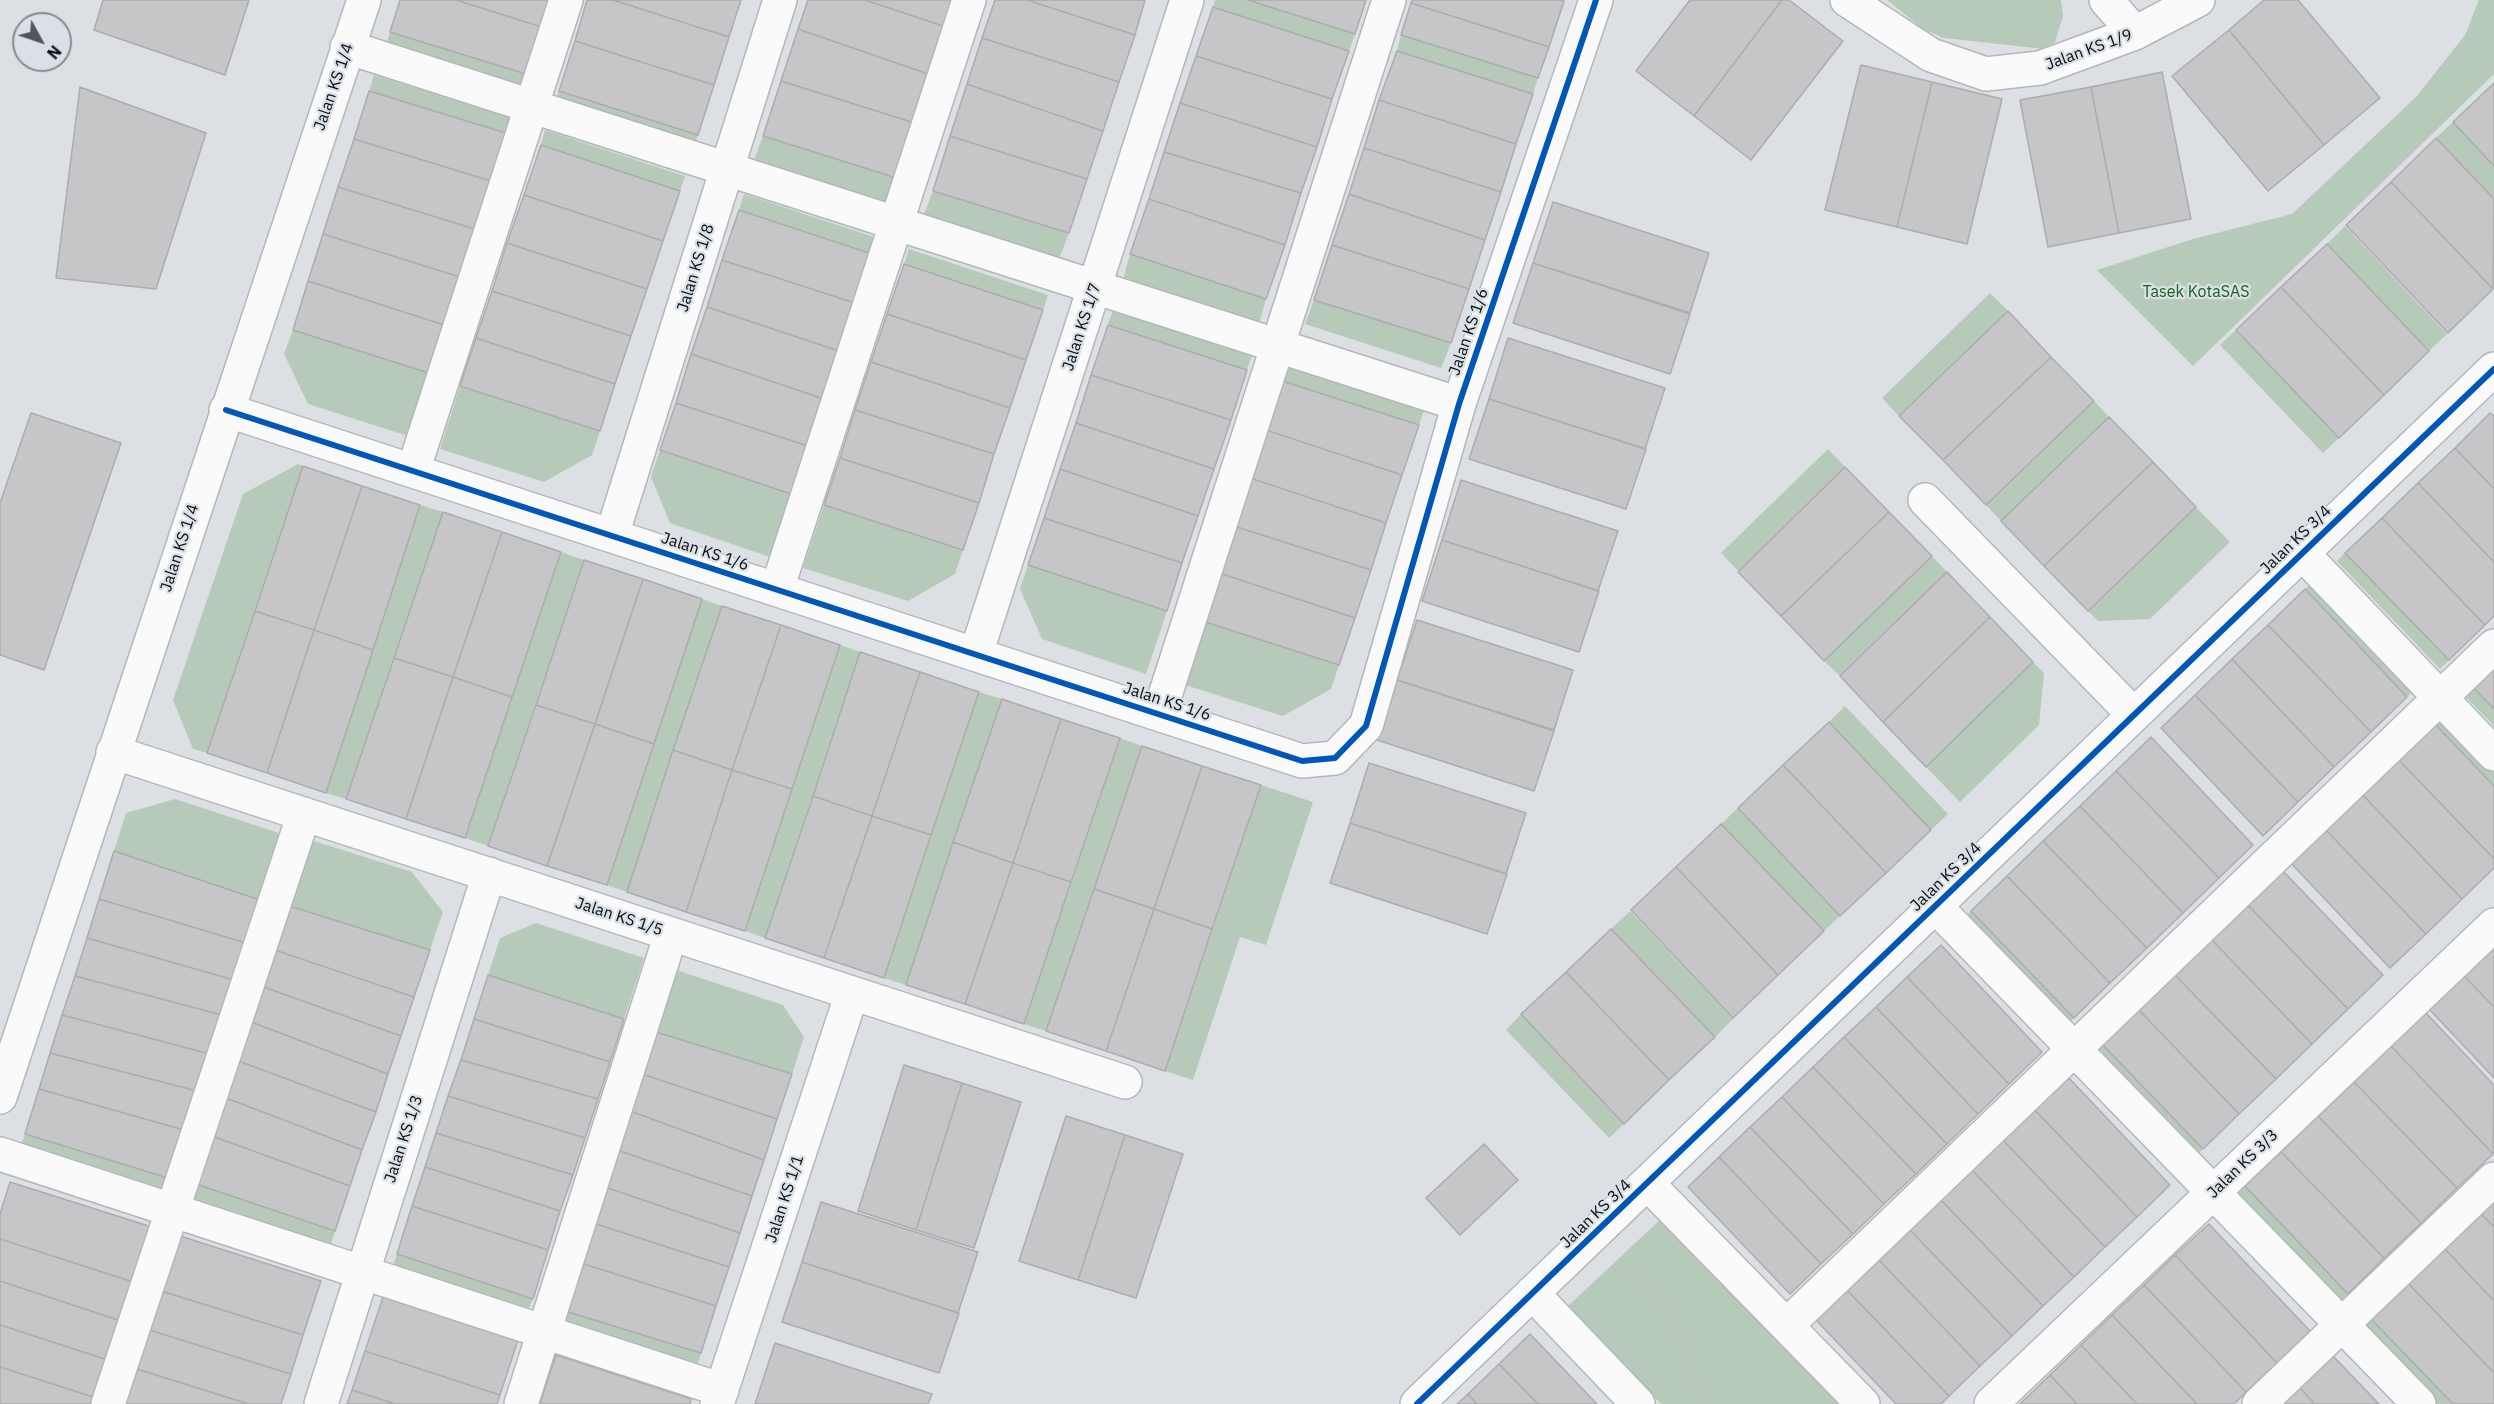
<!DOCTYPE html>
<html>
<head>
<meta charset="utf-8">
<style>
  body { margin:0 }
  #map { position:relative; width:2494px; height:1404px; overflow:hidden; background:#dce0e4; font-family:"IBM Plex Sans",sans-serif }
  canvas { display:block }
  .north { position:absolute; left:12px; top:12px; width:60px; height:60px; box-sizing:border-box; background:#d9e0e7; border:2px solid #868b90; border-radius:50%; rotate:130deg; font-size:16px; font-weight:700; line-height:24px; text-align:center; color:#090c0e }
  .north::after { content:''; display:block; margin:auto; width:21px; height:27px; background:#535659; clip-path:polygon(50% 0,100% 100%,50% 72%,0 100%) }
</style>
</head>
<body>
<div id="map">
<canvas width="2494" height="1404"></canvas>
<div class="north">N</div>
</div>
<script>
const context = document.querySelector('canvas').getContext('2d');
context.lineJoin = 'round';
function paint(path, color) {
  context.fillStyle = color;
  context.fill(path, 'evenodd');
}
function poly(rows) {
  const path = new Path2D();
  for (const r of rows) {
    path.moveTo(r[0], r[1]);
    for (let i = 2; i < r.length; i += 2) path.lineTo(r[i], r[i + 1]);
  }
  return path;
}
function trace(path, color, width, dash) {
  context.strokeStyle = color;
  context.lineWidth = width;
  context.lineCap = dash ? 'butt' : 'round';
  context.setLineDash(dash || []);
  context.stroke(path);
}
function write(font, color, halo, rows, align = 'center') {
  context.font = font + ' "IBM Plex Sans",sans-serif';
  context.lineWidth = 4.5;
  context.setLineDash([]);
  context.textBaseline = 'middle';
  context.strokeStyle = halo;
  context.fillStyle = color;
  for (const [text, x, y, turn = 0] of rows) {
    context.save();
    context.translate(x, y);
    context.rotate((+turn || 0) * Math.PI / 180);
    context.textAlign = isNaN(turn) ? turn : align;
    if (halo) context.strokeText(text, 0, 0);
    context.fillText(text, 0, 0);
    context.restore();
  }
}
const green = poly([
  [1215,0,1248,0,1355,34,1349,51,1213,7],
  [1887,0,2061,0,2063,16,2055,42,2044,49,1944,38,1923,29],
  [2479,0,2494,0,2494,74,2193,366,2097,270,2193,239,2292,214,2417,96,2465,35],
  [390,32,529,75,526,87,387,42],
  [1401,35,1538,78,1533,94,1397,51],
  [374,75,514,119,509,134,369,91],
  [559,91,698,135,694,147,555,102],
  [2453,122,2494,166,2494,199,2436,138],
  [545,130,685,176,680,191,541,145],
  [763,136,900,179,890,204,754,160],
  [933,191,1069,233,1059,259,924,214],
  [744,194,880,239,875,255,739,210],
  [2345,226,2447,334,2429,351,2327,244],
  [909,249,1048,295,1043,310,904,264],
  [1130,254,1266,299,1259,324,1123,280],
  [1990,293,2008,311,1899,416,1882,398],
  [1314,300,1451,343,1441,368,1305,324],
  [1113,310,1252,355,1247,370,1108,325],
  [293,330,432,374,411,437,308,404,284,354],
  [2236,330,2339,438,2323,453,2220,345],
  [1285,364,1424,410,1419,425,1279,380],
  [460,386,600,431,592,455,544,482,440,449],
  [2094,401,2109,417,2001,521,1986,505],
  [1828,449,1845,467,1738,571,1721,553],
  [660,450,794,495,773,558,670,523,651,477],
  [298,464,303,466,207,753,193,749,173,700,243,494],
  [420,505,443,512,346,799,326,793],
  [824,505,963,550,955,574,908,601,803,568],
  [2196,507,2230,542,2150,619,2098,621,2088,611],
  [561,552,584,560,488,846,465,838],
  [2345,553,2449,660,2440,669,2337,561],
  [1932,556,1947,572,1840,676,1824,661],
  [1028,565,1167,611,1146,674,1042,639,1020,589],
  [2313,582,2416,688,2407,697,2305,589],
  [702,599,722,606,627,892,607,885],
  [1199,620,1339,665,1331,689,1283,716,1179,683],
  [840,645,860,652,765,938,745,931],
  [2033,662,2044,673,2039,725,1960,802,1926,767],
  [2471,685,2494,709,2494,726,2462,693],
  [979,692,1002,699,906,985,884,978],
  [1845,706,1948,814,1931,830,1829,722],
  [2441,713,2494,769,2494,786,2432,721],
  [1120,738,1142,746,1046,1031,1024,1024],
  [1261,785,1313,802,1266,945,1240,937,1193,1080,1165,1071],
  [175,799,282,834,260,900,114,851,126,813],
  [1738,808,1840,916,1824,931,1721,824],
  [305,838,412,872,443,912,430,950,283,904],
  [1630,911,1733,1019,1715,1037,1611,929],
  [1971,911,2074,1018,2065,1026,1962,919],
  [536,923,644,958,624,1019,488,975,500,938],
  [676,970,783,1005,804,1037,792,1074,656,1032],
  [1521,1014,1624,1124,1609,1138,1506,1030],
  [2100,1042,2203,1149,2194,1158,2091,1050],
  [25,1134,168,1178,161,1200,18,1154],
  [193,1183,335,1231,329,1250,186,1204],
  [2245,1186,2348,1294,2339,1302,2236,1195],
  [1663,1217,1840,1404,1661,1404,1568,1306],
  [397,1254,533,1299,527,1312,392,1269],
  [565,1311,701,1353,696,1369,561,1325],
  [2370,1318,2453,1404,2437,1404,2362,1325]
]);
const building = poly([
  [103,0,249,0,225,75,94,30,103,0],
  [400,0,456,0,545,28,529,75,390,32,400,0],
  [456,0,554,0,545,28,456,0],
  [587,0,613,0,729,37,714,85,575,41,587,0],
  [613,0,741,0,729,37,613,0],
  [808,0,865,0,949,28,934,76,798,29,808,0],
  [865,0,959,0,949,28,865,0],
  [995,0,1027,0,1135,35,1119,82,982,38,995,0],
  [1027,0,1145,0,1135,35,1027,0],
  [1248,0,1366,0,1355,34,1248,0],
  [1412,0,1560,0,1564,1,1549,47,1411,3,1412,0],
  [1690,0,1782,0,1694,116,1636,71,1690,0],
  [1782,0,1789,0,1843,41,1751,160,1694,116,1782,0],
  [2264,0,2298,0,2380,98,2324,145,2229,30,2264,0],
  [1411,3,1549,47,1538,78,1401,35,1411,3],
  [1213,7,1349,51,1332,99,1196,56,1213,7],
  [798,29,934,76,918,124,781,81,798,29],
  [2229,30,2324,145,2268,191,2172,76,2229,30],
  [982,38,1119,82,1103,131,967,84,982,38],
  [575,41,714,85,698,135,559,91,575,41],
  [1397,51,1533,94,1516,144,1379,100,1397,51],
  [1196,56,1332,99,1317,147,1180,103,1196,56],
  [1861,65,1932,82,1897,227,1825,210,1861,65],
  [2162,72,2191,219,2119,233,2091,87,2162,72],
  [781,81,918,124,900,179,763,136,781,81],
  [1932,82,2002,99,1967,244,1897,227,1932,82],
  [2494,83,2494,166,2453,122,2494,83],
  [967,84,1103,131,1087,179,950,136,967,84],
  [80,87,206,133,156,289,56,278,80,87],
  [2091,87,2119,233,2048,247,2020,100,2091,87],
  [369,91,509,134,494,182,354,139,369,91],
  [1379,100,1516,144,1501,192,1364,148,1379,100],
  [1180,103,1317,147,1301,193,1164,152,1180,103],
  [950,136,1087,179,1069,233,933,191,950,136],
  [2436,138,2494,199,2493,289,2391,182,2436,138],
  [354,139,494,182,478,230,338,187,354,139],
  [541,145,680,191,663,241,524,195,541,145],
  [1364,148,1501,192,1485,240,1349,194,1364,148],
  [1164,152,1301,193,1285,245,1149,199,1164,152],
  [2391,182,2493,289,2448,333,2346,225,2391,182],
  [338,187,478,230,463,278,323,234,338,187],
  [1349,194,1485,240,1469,289,1332,245,1349,194],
  [524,195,663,241,647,289,507,243,524,195],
  [1149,199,1285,245,1266,299,1130,254,1149,199],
  [1553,202,1709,253,1690,313,1533,263,1553,202],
  [739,210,875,255,858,304,722,260,739,210],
  [323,234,463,278,447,326,308,281,323,234],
  [507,243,647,289,631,336,492,291,507,243],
  [2327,244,2429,351,2384,395,2281,287,2327,244],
  [1332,245,1469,289,1451,343,1314,300,1332,245],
  [722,260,858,304,842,352,707,307,722,260],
  [1533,263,1690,314,1670,374,1513,323,1533,263],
  [904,264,1043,310,1026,360,887,314,904,264],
  [308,281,447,326,432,374,293,330,308,281],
  [2281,287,2384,395,2339,438,2236,330,2281,287],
  [492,291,631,336,615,384,476,338,492,291],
  [707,307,842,352,827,400,691,354,707,307],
  [2008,311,2051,357,1943,460,1899,416,2008,311],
  [887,314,1026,360,1010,408,871,362,887,314],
  [1108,325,1247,370,1231,420,1091,375,1108,325],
  [476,338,615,384,600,431,460,386,476,338],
  [1508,338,1665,388,1645,449,1489,399,1508,338],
  [691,354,827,400,811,447,676,403,691,354],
  [2051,357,2094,401,1986,505,1943,460,2051,357],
  [871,362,1010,408,994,454,855,410,871,362],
  [1091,375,1231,420,1214,469,1076,423,1091,375],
  [1279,380,1419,425,1402,475,1263,429,1279,380],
  [1489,399,1646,449,1626,509,1469,459,1489,399],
  [676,403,811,447,794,495,660,450,676,403],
  [855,410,994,454,979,503,840,458,855,410],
  [31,413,121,443,44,670,0,655,0,503,31,413],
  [2490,413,2494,416,2494,489,2455,448,2490,413],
  [2109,417,2153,462,2044,566,2001,521,2109,417],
  [1076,423,1214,469,1198,516,1060,469,1076,423],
  [1263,429,1402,475,1386,523,1247,477,1263,429],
  [2455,448,2494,489,2494,562,2418,483,2455,448],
  [840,458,979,503,963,550,824,505,840,458],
  [2153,462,2196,507,2088,611,2044,566,2153,462],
  [303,466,362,486,314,630,255,611,303,466],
  [1845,467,1889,512,1781,616,1738,572,1845,467],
  [1060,469,1198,516,1182,563,1044,518,1060,469],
  [1247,477,1386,523,1371,570,1231,525,1247,477],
  [1461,480,1618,531,1598,591,1442,540,1461,480],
  [2418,483,2494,562,2494,616,2485,625,2382,518,2418,483],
  [362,486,420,505,373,650,314,630,362,486],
  [443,512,502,532,453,677,394,658,443,512],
  [1889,512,1932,556,1824,661,1781,616,1889,512],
  [1044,518,1182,563,1167,611,1028,565,1044,518],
  [2382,518,2485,625,2449,660,2345,553,2382,518],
  [1231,525,1371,570,1355,618,1216,572,1231,525],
  [502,532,561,552,512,697,453,677,502,532],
  [1442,540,1599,591,1579,652,1422,601,1442,540],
  [584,560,643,579,595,724,536,705,584,560],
  [1216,572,1355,618,1339,665,1199,620,1216,572],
  [1947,572,1990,617,1883,722,1840,676,1947,572],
  [643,579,702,599,654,744,595,724,643,579],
  [2305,589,2407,697,2371,732,2268,625,2305,589],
  [722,606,781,625,732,770,673,750,722,606],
  [255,611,314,630,267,773,207,753,255,611],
  [1990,617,2033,662,1926,767,1883,722,1990,617],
  [1417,620,1573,670,1554,730,1397,680,1417,620],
  [781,625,840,645,792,789,732,770,781,625],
  [2268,625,2371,732,2334,767,2232,659,2268,625],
  [314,630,373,650,326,793,267,773,314,630],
  [860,652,920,672,872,816,813,796,860,652],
  [394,658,453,677,406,819,346,799,394,658],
  [2232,659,2334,767,2298,802,2195,695,2232,659],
  [2494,662,2494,709,2471,685,2494,662],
  [920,672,979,692,931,835,872,816,920,672],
  [453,677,512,697,465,838,406,819,453,677],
  [1397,680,1554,731,1534,791,1377,740,1397,680],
  [2195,695,2298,802,2263,836,2161,728,2195,695],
  [1002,699,1061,719,1013,863,953,842,1002,699],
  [536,705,595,724,547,866,488,846,536,705],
  [1061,719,1120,738,1071,882,1013,863,1061,719],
  [2432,721,2494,786,2494,859,2396,757,2432,721],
  [1829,722,1931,830,1886,873,1783,765,1829,722],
  [595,724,654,744,607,885,547,866,595,724],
  [2151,737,2253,845,2219,878,2116,771,2151,737],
  [1142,746,1202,766,1154,909,1094,889,1142,746],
  [673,750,732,770,686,912,627,892,673,750],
  [2396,757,2494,859,2494,868,2462,899,2359,791,2396,757],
  [1369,763,1526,813,1506,874,1350,823,1369,763],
  [1783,765,1886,873,1840,916,1738,808,1783,765],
  [1202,766,1261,785,1212,929,1154,909,1202,766],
  [732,770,792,789,745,931,686,912,732,770],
  [2116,771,2219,878,2183,913,2080,806,2116,771],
  [2359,791,2462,899,2426,934,2323,827,2359,791],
  [813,796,872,816,824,958,765,938,813,796],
  [2080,806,2183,913,2147,948,2043,841,2080,806],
  [872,816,931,835,884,978,824,958,872,816],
  [1350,823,1507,874,1487,934,1330,883,1350,823],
  [1721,824,1824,931,1778,975,1676,867,1721,824],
  [2323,827,2426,934,2390,968,2288,860,2323,827],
  [2043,841,2147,948,2110,983,2007,876,2043,841],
  [953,842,1013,863,965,1004,906,985,953,842],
  [114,851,260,900,246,943,99,899,114,851],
  [1013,863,1071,882,1024,1024,965,1004,1013,863],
  [1676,867,1778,975,1733,1018,1631,910,1676,867],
  [2280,868,2383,975,2348,1009,2245,902,2280,868],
  [2007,876,2110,983,2074,1018,1971,911,2007,876],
  [1094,889,1154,909,1106,1051,1046,1031,1094,889],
  [99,899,246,943,234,980,87,938,99,899],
  [2245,902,2348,1009,2312,1044,2209,937,2245,902],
  [283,904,430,950,414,997,269,948,283,904],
  [1154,909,1212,929,1165,1071,1106,1051,1154,909],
  [1611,929,1715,1037,1669,1080,1566,972,1611,929],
  [2209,937,2312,1044,2276,1079,2172,972,2209,937],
  [87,938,234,980,222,1015,75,976,87,938],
  [1941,945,2042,1052,2009,1084,1907,977,1941,945],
  [2494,946,2494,1007,2463,975,2494,946],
  [269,948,414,997,401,1036,258,985,269,948],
  [1566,972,1669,1080,1624,1124,1521,1014,1566,972],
  [2172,972,2276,1079,2239,1114,2136,1007,2172,972],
  [488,975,624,1019,610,1062,474,1019,488,975],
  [2463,975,2494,1007,2494,1078,2429,1009,2463,975],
  [75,976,222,1015,210,1054,62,1015,75,976],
  [1907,977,2009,1084,1978,1114,1876,1007,1907,977],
  [258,985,401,1036,388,1074,246,1020,258,985],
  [1876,1007,1978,1114,1947,1144,1844,1037,1876,1007],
  [2136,1007,2239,1114,2203,1149,2100,1042,2136,1007],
  [2426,1013,2494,1085,2493,1154,2391,1046,2426,1013],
  [62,1015,210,1054,197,1091,50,1053,62,1015],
  [474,1019,610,1062,598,1099,461,1060,474,1019],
  [246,1020,388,1074,376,1112,233,1059,246,1020],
  [656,1032,792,1074,777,1119,642,1074,656,1032],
  [1844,1037,1947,1144,1916,1174,1813,1067,1844,1037],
  [2391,1046,2493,1154,2457,1188,2354,1082,2391,1046],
  [50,1053,197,1091,184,1130,39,1089,50,1053],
  [233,1059,376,1112,362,1150,221,1096,233,1059],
  [461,1060,598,1099,585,1138,448,1096,461,1060],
  [904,1065,962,1083,916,1230,858,1211,904,1065],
  [1813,1067,1916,1174,1884,1204,1782,1097,1813,1067],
  [642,1074,777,1119,764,1160,630,1111,642,1074],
  [2068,1077,2170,1185,2137,1217,2034,1109,2068,1077],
  [2354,1082,2457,1188,2421,1223,2318,1116,2354,1082],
  [962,1083,1021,1102,974,1248,916,1230,962,1083],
  [39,1089,184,1130,168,1178,25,1134,39,1089],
  [221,1096,362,1150,350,1186,209,1135,221,1096],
  [448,1096,585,1138,573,1175,436,1133,448,1096],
  [1782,1097,1884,1204,1853,1234,1750,1127,1782,1097],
  [2034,1109,2137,1217,2105,1247,2002,1139,2034,1109],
  [630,1111,764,1160,752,1196,617,1150,630,1111],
  [1066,1116,1125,1135,1078,1280,1019,1261,1066,1116],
  [2318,1116,2421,1223,2384,1258,2281,1152,2318,1116],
  [1750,1127,1853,1234,1821,1264,1719,1157,1750,1127],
  [436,1133,573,1175,560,1211,425,1167,436,1133],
  [209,1135,350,1186,335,1231,193,1183,209,1135],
  [1125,1135,1183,1154,1136,1298,1078,1280,1125,1135],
  [2002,1139,2105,1247,2074,1277,1971,1169,2002,1139],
  [1484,1144,1518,1180,1460,1235,1426,1198,1484,1144],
  [617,1150,752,1196,740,1233,605,1187,617,1150],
  [2281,1152,2384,1258,2348,1294,2245,1186,2281,1152],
  [1719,1157,1821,1264,1790,1294,1688,1187,1719,1157],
  [425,1167,560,1211,548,1250,412,1206,425,1167],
  [1971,1169,2074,1277,2043,1306,1940,1199,1971,1169],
  [10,1182,152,1227,133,1282,0,1239,0,1214,10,1182],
  [605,1187,740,1233,729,1267,593,1223,605,1187],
  [2494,1198,2494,1227,2479,1212,2494,1198],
  [1940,1199,2043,1306,2012,1336,1909,1229,1940,1199],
  [821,1202,978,1252,958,1313,802,1262,821,1202],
  [412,1206,548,1250,533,1299,397,1254,412,1206],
  [2479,1212,2494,1227,2494,1301,2443,1247,2479,1212],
  [593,1223,729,1267,716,1306,581,1263,593,1223],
  [2209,1224,2310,1331,2277,1363,2175,1255,2209,1224],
  [1909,1229,2012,1336,1980,1366,1878,1259,1909,1229],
  [180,1236,321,1281,303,1335,161,1291,180,1236],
  [0,1239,133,1282,121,1321,0,1281,0,1239],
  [2443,1247,2494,1301,2494,1373,2407,1282,2443,1247],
  [2175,1255,2277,1363,2246,1392,2144,1285,2175,1255],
  [1878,1259,1980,1366,1949,1396,1846,1289,1878,1259],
  [802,1262,959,1313,939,1373,782,1322,802,1262],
  [581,1263,716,1306,701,1353,565,1311,581,1263],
  [0,1281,121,1321,108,1360,0,1325,0,1281],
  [2407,1282,2494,1373,2494,1404,2453,1404,2370,1318,2407,1282],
  [2144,1285,2246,1392,2234,1404,2197,1404,2112,1315,2144,1285],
  [1846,1289,1949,1396,1941,1404,1896,1404,1815,1319,1846,1289],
  [161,1291,303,1335,291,1374,149,1330,161,1291],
  [383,1297,518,1340,500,1395,365,1351,383,1297],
  [2112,1315,2197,1404,2137,1404,2081,1345,2112,1315],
  [0,1325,108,1360,96,1398,0,1367,0,1325],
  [149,1330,291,1374,281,1404,249,1404,137,1369,149,1330],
  [1530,1334,1597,1404,1538,1404,1499,1364,1530,1334],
  [775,1343,932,1394,928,1404,755,1404,775,1343],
  [2081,1345,2137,1404,2077,1404,2050,1375,2081,1345],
  [365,1351,500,1395,497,1404,395,1404,352,1390,365,1351],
  [556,1355,691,1399,690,1404,540,1404,556,1355],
  [2332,1355,2379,1404,2315,1404,2299,1387,2332,1355],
  [1499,1364,1538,1404,1477,1404,1468,1394,1499,1364],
  [0,1367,96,1398,94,1404,0,1404,0,1367],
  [137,1369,248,1404,125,1404,137,1369],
  [2050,1375,2077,1404,2020,1404,2050,1375],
  [2299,1387,2315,1404,2281,1404,2299,1387],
  [352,1390,395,1404,347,1404,352,1390],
  [1468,1394,1477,1404,1457,1404,1468,1394]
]);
const path = poly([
  [1612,1270,1643,1283,1661,1304,1677,1328,1698,1388,1708,1404]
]);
const minor = poly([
  [1847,0,1931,55,1986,74,2040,68,2135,33,2198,0],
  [2106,0,2135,33],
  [347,47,1459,404],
  [226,410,1302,761,1335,758,1366,726,1459,404,1596,0],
  [413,471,566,0],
  [1925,500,2134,715],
  [612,535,780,0],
  [2302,553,2494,754],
  [777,589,969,0],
  [976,654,1187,0],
  [1159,714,1389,0],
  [113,752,1125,1082],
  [1935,906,2419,1404],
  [0,1097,364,0],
  [0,1154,722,1390],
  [1647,1183,1863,1404],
  [1532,1293,1638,1404],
  [1787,1325,2494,646],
  [108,1404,304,814],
  [321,1404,489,874],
  [521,1404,671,934],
  [717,1404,852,993],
  [1417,1404,2494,369],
  [1991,1404,2494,925],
  [2259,1404,2494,1179]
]);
const cycleway = poly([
  [226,410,1302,761,1335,758,1366,726,1459,404,1596,0],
  [1417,1404,2494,369]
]);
const streetNames = [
  ["Jalan KS 1/9",2089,50,-20],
  ["Jalan KS 1/4",334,87,-71],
  ["Jalan KS 1/8",696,268,-73],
  ["Jalan KS 1/7",1082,327,-72],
  ["Jalan KS 1/6",1469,332,-71],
  ["Jalan KS 3/4",2296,540,-44],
  ["Jalan KS 1/4",180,548,-72],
  ["Jalan KS 1/6",705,552,18],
  ["Jalan KS 1/6",1167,702,18],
  ["Jalan KS 3/4",1946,877,-44],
  ["Jalan KS 1/5",619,917,18],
  ["Jalan KS 1/3",404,1139,-72],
  ["Jalan KS 3/3",2243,1164,-44],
  ["Jalan KS 1/1",785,1199,-72],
  ["Jalan KS 3/4",1596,1214,-44]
];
const parkNames = [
  ["Tasek KotaSAS",2196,292]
];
paint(green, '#b7cab9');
paint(building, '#c6c6c9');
trace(building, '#acacaf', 1.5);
trace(minor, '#b4b7ba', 36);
trace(path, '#bec0c2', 4, [4.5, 3]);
trace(minor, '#fafafb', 33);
trace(cycleway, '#0057b8', 6);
write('16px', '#090c0e', '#d9e0e7', streetNames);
write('16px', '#196218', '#d9e0e7', parkNames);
</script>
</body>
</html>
